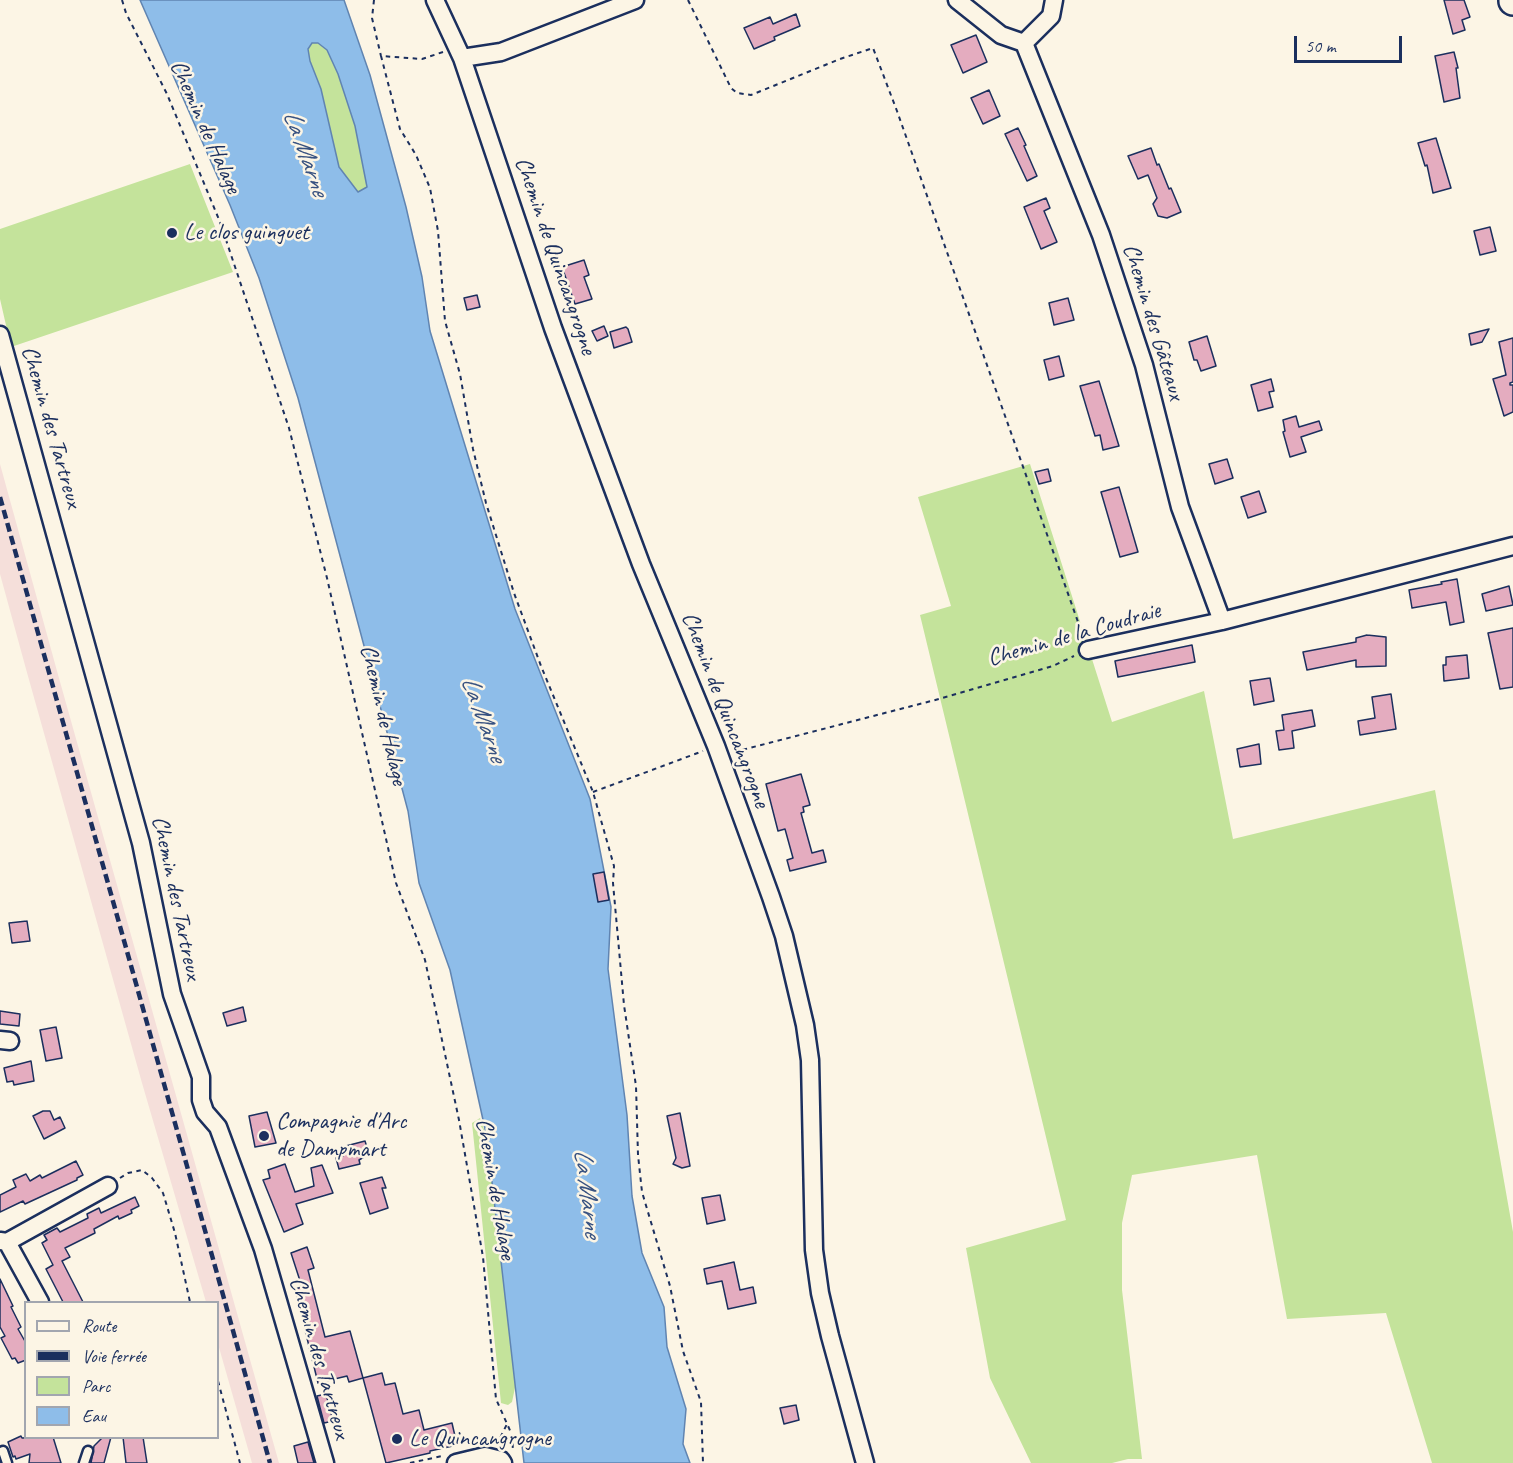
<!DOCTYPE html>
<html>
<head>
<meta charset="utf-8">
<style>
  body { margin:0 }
  #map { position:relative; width:1513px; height:1463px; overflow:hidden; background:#fcf5e5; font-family:Caveat,sans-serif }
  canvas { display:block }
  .legend { position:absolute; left:24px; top:1301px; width:195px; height:138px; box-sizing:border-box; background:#fcf5e5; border:2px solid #a2a6af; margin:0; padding:8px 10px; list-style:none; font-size:18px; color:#1b2f5e }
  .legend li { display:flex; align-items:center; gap:12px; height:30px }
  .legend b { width:30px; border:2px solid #a2a6af }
  .scale { position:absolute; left:1294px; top:36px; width:108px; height:27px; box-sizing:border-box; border:3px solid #1b2f5e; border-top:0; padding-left:8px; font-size:18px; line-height:21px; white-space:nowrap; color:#1b2f5e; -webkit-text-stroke:4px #fcf5e5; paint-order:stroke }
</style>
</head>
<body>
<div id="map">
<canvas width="1513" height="1463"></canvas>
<ul class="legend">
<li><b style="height:8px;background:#fcf5e5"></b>Route</li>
<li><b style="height:8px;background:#1b2f5e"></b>Voie ferrée</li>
<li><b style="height:16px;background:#c4e39b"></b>Parc</li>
<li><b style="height:16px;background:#8ebde9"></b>Eau</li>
</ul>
<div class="scale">50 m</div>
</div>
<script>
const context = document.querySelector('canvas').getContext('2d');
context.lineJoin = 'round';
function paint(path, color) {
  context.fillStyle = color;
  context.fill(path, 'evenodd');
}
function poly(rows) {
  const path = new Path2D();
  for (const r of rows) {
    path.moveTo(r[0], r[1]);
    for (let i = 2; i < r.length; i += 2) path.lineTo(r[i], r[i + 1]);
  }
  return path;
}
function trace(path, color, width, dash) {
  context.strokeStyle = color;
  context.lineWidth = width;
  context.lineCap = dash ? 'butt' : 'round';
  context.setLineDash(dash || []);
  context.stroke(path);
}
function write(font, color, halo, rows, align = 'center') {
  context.font = font + ' Caveat,sans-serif';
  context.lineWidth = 5;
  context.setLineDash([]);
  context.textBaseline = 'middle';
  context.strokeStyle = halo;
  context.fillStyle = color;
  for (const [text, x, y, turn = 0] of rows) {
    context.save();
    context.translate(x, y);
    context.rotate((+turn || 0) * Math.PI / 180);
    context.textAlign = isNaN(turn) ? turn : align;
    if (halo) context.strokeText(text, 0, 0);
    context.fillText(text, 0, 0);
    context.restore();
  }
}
const built = poly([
  [0,464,57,671,279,1463,252,1463,218,1344,218,1302,206,1302,142,1083,26,669,0,574]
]);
const green = poly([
  [312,43,318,43,327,50,338,74,355,126,367,187,358,193,339,167,321,89,310,61,308,49],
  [190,164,233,272,11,347,0,299,0,229],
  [1030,464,1112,722,1204,691,1233,839,1435,790,1513,1232,1513,1463,1432,1463,1386,1313,1287,1319,1257,1155,1132,1175,1122,1223,1122,1290,1142,1459,1128,1459,1112,1463,1031,1463,990,1378,966,1248,1066,1220,920,615,951,606,918,497],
  [480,1118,487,1138,516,1383,512,1402,508,1405,501,1403,472,1123]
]);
const water = poly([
  [140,0,344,0,370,75,406,207,422,277,430,331,515,609,590,799,611,907,608,969,627,1115,632,1196,642,1253,664,1307,667,1347,686,1409,683,1444,690,1463,524,1463,487,1138,450,970,419,883,408,811,298,398,259,278,230,205,140,0],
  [312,43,318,43,327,50,338,74,355,126,367,187,358,192,339,167,321,89,310,61,308,49,312,43]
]);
const building = poly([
  [1444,0,1464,0,1470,17,1462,20,1465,30,1453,34,1444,0],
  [796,14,800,26,774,37,775,40,754,49,744,28,770,17,773,24,796,14],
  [976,35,987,62,963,73,951,45,976,35],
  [1454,52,1458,68,1456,68,1460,98,1444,102,1435,56,1454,52],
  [989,90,1000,116,983,124,971,98,989,90],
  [1018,128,1026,145,1024,146,1037,176,1027,181,1005,134,1018,128],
  [1436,138,1451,188,1433,193,1427,165,1425,166,1418,143,1436,138],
  [1151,148,1157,165,1159,164,1169,189,1171,188,1181,212,1167,218,1158,216,1153,204,1157,198,1148,175,1138,179,1128,156,1151,148],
  [1046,198,1050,208,1044,211,1057,242,1041,249,1024,207,1046,198],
  [1490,227,1496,251,1480,255,1474,231,1490,227],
  [584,260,589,275,584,277,592,299,575,304,562,267,584,260],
  [477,295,480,307,467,310,464,298,477,295],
  [1068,298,1074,320,1054,325,1049,303,1068,298],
  [604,326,608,336,597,341,592,331,604,326],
  [626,327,628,329,632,342,614,348,610,332,626,327],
  [1489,329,1482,342,1471,345,1469,334,1489,329],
  [1207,336,1216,366,1201,371,1197,360,1194,360,1189,342,1207,336],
  [1513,338,1513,382,1510,383,1510,385,1513,385,1513,412,1504,416,1493,379,1506,375,1499,342,1513,338],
  [1059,356,1064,376,1049,380,1044,360,1059,356],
  [1271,379,1274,391,1269,392,1273,407,1258,411,1251,385,1271,379],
  [1099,381,1119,446,1103,450,1100,435,1095,436,1080,386,1099,381],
  [1296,416,1299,427,1319,421,1322,430,1301,437,1306,452,1290,457,1283,432,1285,431,1283,420,1296,416],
  [1227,459,1233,478,1215,484,1209,464,1227,459],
  [1048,469,1051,481,1039,484,1035,472,1048,469],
  [1119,487,1138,552,1120,557,1101,492,1119,487],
  [1259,491,1266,512,1248,518,1241,497,1259,491],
  [1457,579,1464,622,1450,625,1446,602,1412,608,1409,590,1442,584,1441,582,1457,579],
  [1509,586,1513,605,1486,611,1482,594,1509,586],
  [1513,628,1513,687,1500,689,1488,633,1513,628],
  [1367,635,1386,637,1386,666,1356,667,1356,660,1307,670,1303,652,1356,642,1356,638,1367,635],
  [1192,645,1195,662,1118,677,1115,661,1192,645],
  [1467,655,1469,678,1444,681,1443,665,1446,665,1446,657,1467,655],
  [1270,678,1274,701,1254,705,1250,681,1270,678],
  [1391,694,1396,729,1360,735,1358,721,1375,718,1372,697,1391,694],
  [1312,710,1315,726,1292,731,1294,748,1279,750,1276,731,1284,730,1282,715,1312,710],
  [1259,744,1261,764,1240,767,1237,749,1259,744],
  [801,774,810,805,803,807,804,812,801,813,804,824,812,853,823,850,826,862,790,871,787,860,793,858,785,829,778,831,766,784,801,774],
  [604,872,609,900,598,902,593,874,604,872],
  [27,921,30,941,12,943,9,923,27,921],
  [243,1007,246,1021,227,1026,223,1013,243,1007],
  [0,1011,20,1014,19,1026,0,1024,0,1011],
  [56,1027,62,1058,46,1061,40,1030,56,1027],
  [31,1061,34,1081,14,1085,13,1081,7,1082,4,1068,31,1061],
  [43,1111,50,1111,54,1120,60,1117,65,1128,44,1139,33,1116,43,1111],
  [267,1112,276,1143,255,1147,249,1116,267,1112],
  [680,1113,690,1166,682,1168,673,1164,676,1158,667,1116,680,1113],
  [365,1141,369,1154,359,1160,360,1164,339,1169,336,1158,343,1156,342,1147,365,1141],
  [76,1161,83,1175,77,1178,77,1180,25,1204,23,1201,0,1212,0,1195,16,1187,13,1180,26,1174,30,1181,40,1175,42,1178,76,1161],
  [285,1164,295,1192,314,1186,311,1168,322,1165,333,1193,296,1204,303,1224,284,1232,263,1180,270,1178,268,1170,285,1164],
  [382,1177,386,1188,382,1188,388,1208,370,1214,360,1183,382,1177],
  [720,1195,725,1220,707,1224,702,1198,720,1195],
  [135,1197,139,1206,131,1210,132,1213,119,1219,118,1216,94,1229,95,1233,65,1248,70,1257,62,1261,83,1302,63,1302,46,1269,53,1265,42,1243,47,1240,44,1235,57,1228,60,1232,88,1218,87,1214,99,1208,101,1213,135,1197],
  [307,1247,314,1268,308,1270,325,1337,350,1331,363,1378,349,1382,347,1376,318,1383,295,1289,302,1287,291,1253,307,1247],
  [734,1262,740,1290,753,1287,756,1303,728,1309,722,1281,707,1284,704,1269,734,1262],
  [0,1279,13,1306,11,1307,21,1327,18,1329,26,1343,26,1360,18,1363,15,1358,12,1359,1,1338,5,1336,0,1327,0,1279],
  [382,1373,385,1385,395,1383,403,1414,419,1410,424,1430,452,1423,457,1445,430,1451,430,1453,386,1463,363,1378,382,1373],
  [326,1394,333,1421,324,1423,317,1396,326,1394],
  [796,1405,799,1420,784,1424,780,1408,796,1405],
  [21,1436,22,1438,53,1437,61,1463,29,1463,30,1454,16,1459,15,1456,13,1457,8,1442,21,1436],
  [103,1437,111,1437,104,1463,91,1463,94,1446,103,1437],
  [123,1437,143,1437,147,1463,126,1463,123,1437],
  [308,1442,314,1463,298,1463,294,1446,308,1442]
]);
const path = poly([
  [122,0,126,13,167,94,220,222,289,428,327,578,396,883,425,960,459,1120,483,1257,496,1399,512,1435,513,1451],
  [374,0,372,18,381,56],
  [688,0,731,88,737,93,751,95,840,59,873,48,897,111,1083,636],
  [443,52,422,59,381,56,400,129,416,155,430,188,438,231,445,321,460,374,473,449,486,503,514,593,541,666,593,792,614,866,613,883,624,1005,636,1086,638,1155,642,1192,670,1286,683,1351,701,1402,703,1463],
  [734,752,939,699,1053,666,1074,656],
  [593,792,703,751],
  [120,1178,128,1173,142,1170,152,1178,163,1193,175,1233,190,1302],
  [218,1381,240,1463],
  [494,1443,499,1440,507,1424],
  [410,1463,442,1456]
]);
const service = poly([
  [3,1451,7,1463],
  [84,1463,88,1451]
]);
const minor = poly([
  [435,0,462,58,553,328,641,564,716,746,771,897,784,936,805,1025,810,1060,814,1250,820,1293,830,1336,865,1463],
  [957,0,1001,35,1024,43,1051,16,1054,0],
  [1024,43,1101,235,1144,365,1180,507,1222,621],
  [462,58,501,52,635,0],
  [0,335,141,843,172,994,201,1077,201,1100,205,1112,218,1127,263,1249,325,1463],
  [1088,650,1222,621,1513,546],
  [0,1040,10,1041],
  [0,1241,7,1242,108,1186],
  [7,1242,40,1302],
  [456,1463,485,1456,501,1460,503,1463]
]);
const primary = poly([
  [1513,0,1513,1]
]);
const rail = poly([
  [0,497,270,1463]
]);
const markers = [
  [172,233,6,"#1b2f5e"],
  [264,1136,6,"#1b2f5e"],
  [397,1439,6,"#1b2f5e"]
];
const streetNames = [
  ["Chemin de Halage",205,127,66],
  ["Chemin de Quincangrogne",555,256,71],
  ["Chemin des Gâteaux",1153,322,73],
  ["Chemin des Tartreux",51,427,74],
  ["Chemin de la Coudraie",1074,635,-16],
  ["Chemin de Quincangrogne",725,710,69],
  ["Chemin de Halage",383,715,77],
  ["Chemin des Tartreux",176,898,78],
  ["Chemin de Halage",495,1189,80],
  ["Chemin des Tartreux",319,1358,74]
];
const poiNames = [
  ["Le clos guinguet",184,233],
  ["Compagnie d'Arc",276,1122],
  ["de Dampmart",276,1150],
  ["Le Quincangrogne",409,1439]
];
const waterNames = [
  ["La Marne",305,153,70],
  ["La Marne",483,719,70],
  ["La Marne",587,1193,83]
];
paint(built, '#f5dfda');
paint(green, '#c4e39b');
paint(water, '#8ebde9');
trace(water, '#6084b1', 1.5);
paint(building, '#e4acbf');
trace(building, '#1b2f5e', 1.5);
trace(service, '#1b2f5e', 13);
trace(minor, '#1b2f5e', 21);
trace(primary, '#1b2f5e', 32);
trace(path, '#1b2f5e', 2, [4.5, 4.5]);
trace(service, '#fcf5e5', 8);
trace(minor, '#fcf5e5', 16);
trace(primary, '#fcf5e5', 27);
trace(rail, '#1b2f5e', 4.5, [9, 4.5]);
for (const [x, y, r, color] of markers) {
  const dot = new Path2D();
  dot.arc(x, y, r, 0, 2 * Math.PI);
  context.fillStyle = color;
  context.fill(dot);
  trace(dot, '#fcf5e5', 2);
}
write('24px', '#1b2f5e', '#fcf5e5', streetNames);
write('24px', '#1b2f5e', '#fcf5e5', poiNames, 'left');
write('italic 26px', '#385281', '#fcf5e5', waterNames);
</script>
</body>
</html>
